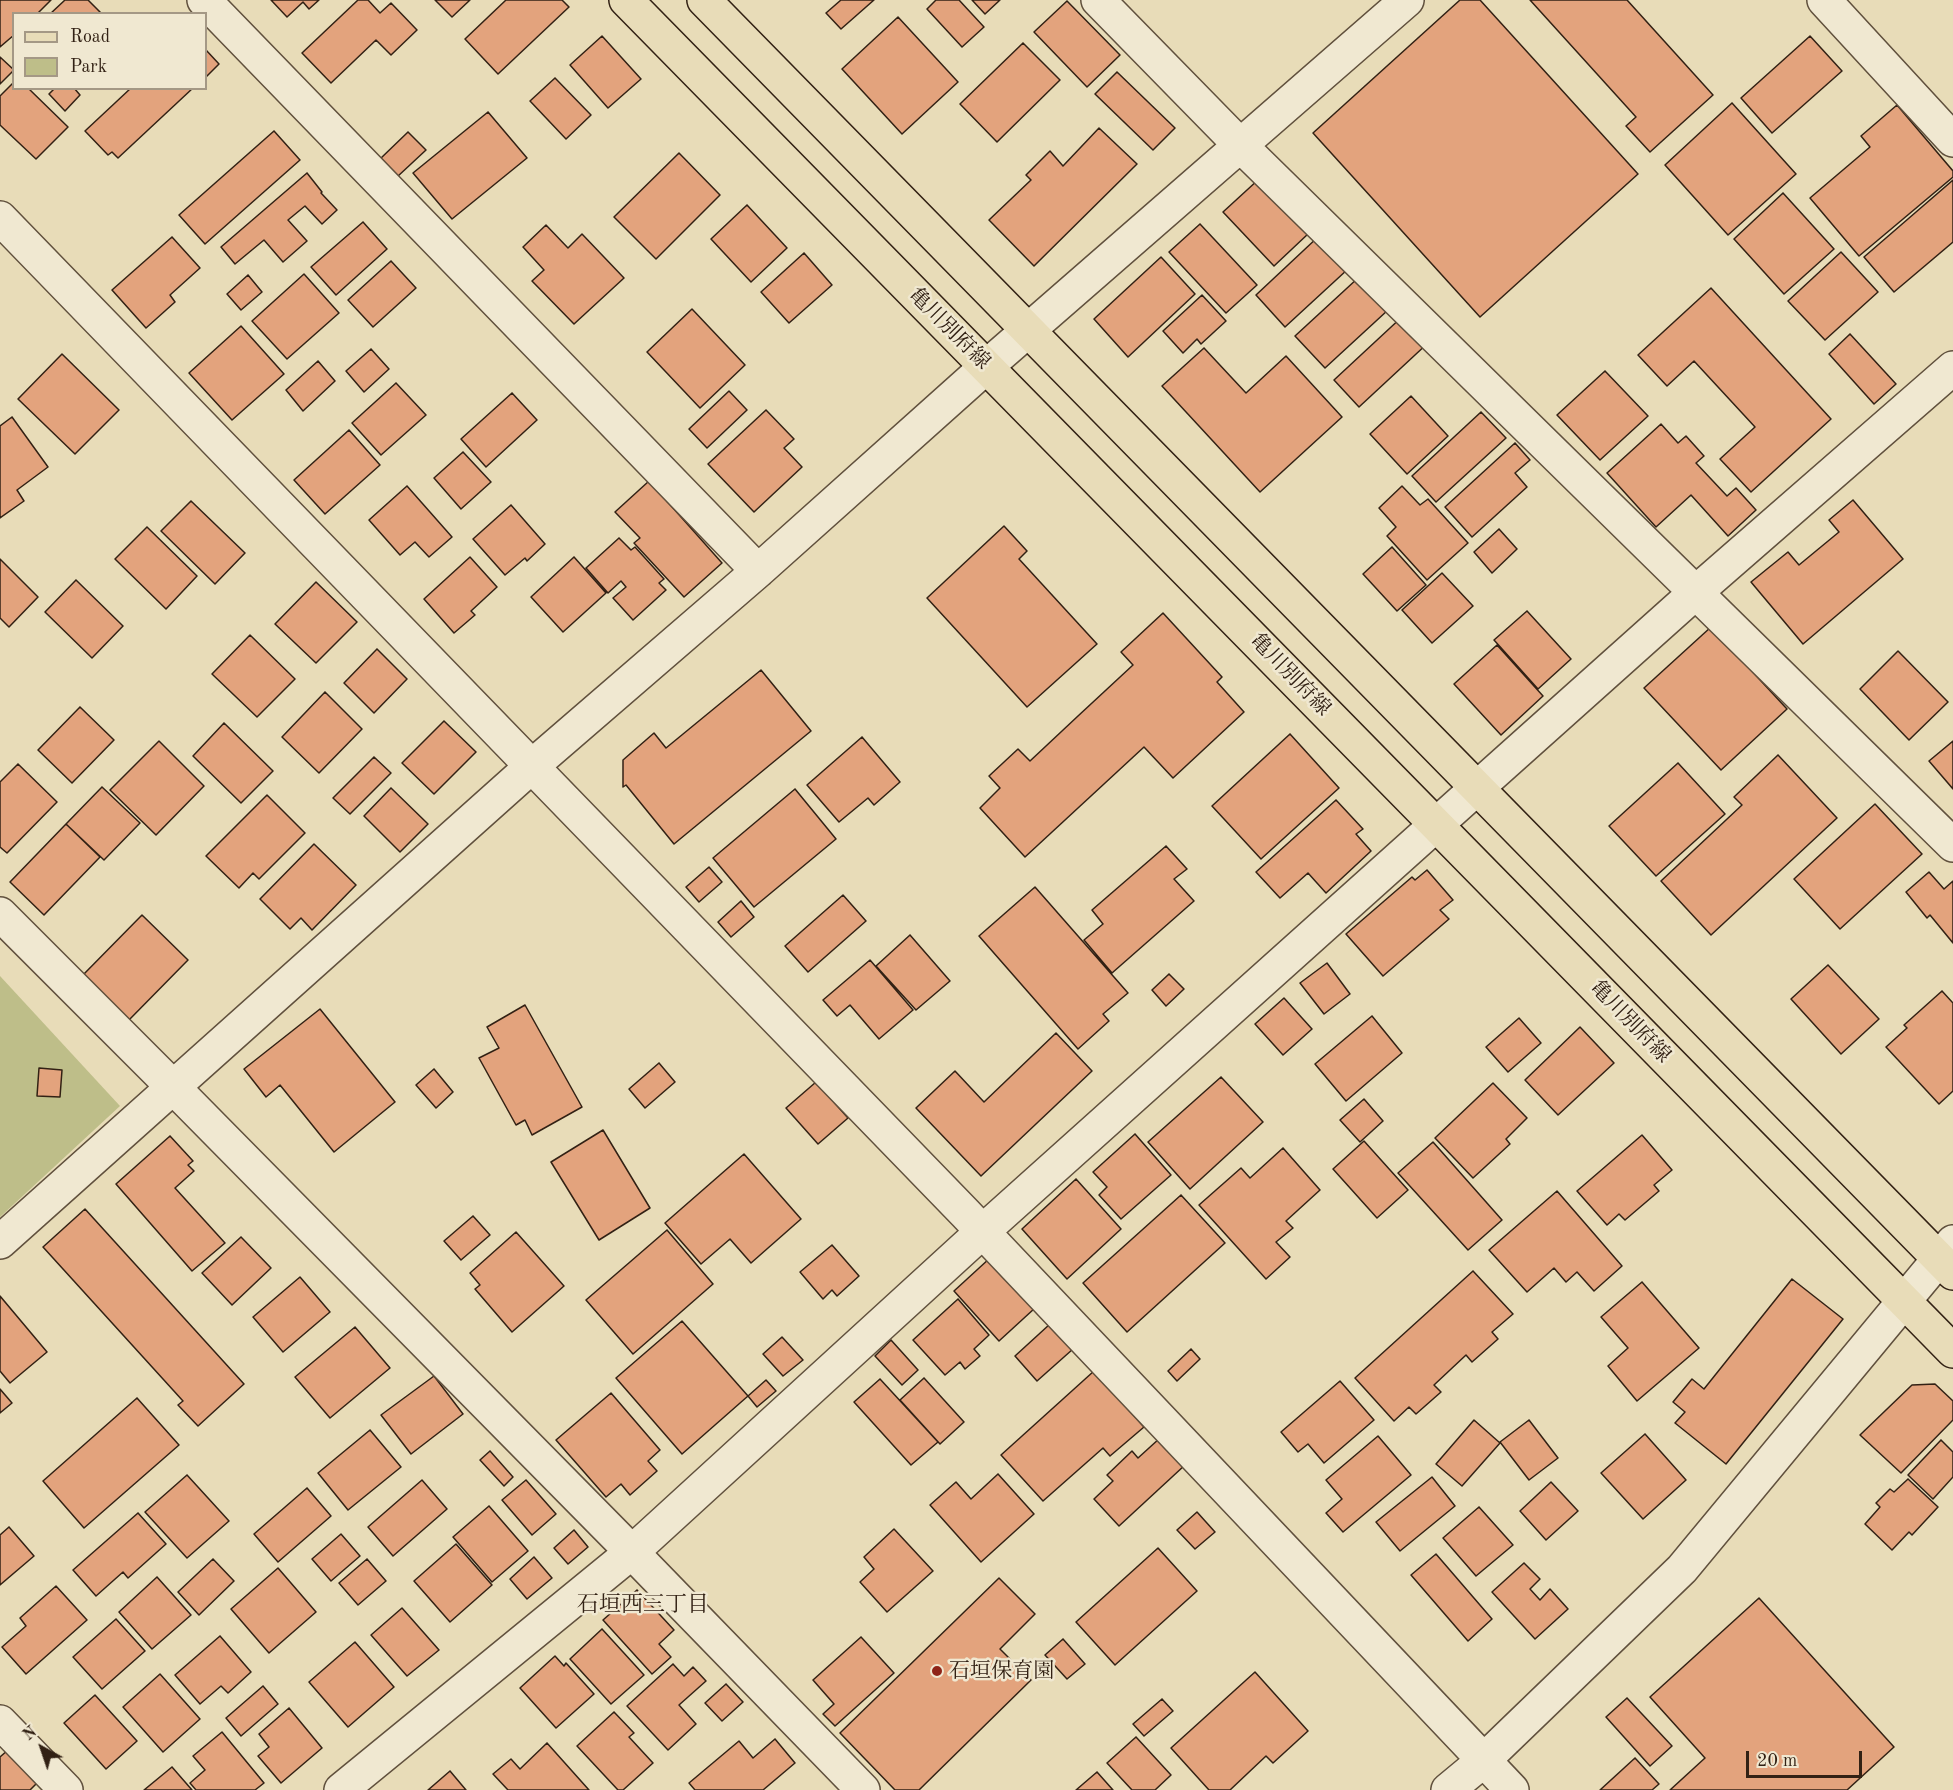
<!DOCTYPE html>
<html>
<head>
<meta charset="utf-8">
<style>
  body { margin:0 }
  #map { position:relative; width:1953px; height:1790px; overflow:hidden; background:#e8dcb8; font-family:"Old Standard TT",serif }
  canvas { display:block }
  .legend { position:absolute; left:12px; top:12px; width:195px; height:78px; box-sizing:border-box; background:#f0e8d1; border:2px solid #a49885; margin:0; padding:8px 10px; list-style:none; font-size:18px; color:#322114 }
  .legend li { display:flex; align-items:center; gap:12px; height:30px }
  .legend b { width:30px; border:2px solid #a49885 }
  .north { position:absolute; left:12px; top:1718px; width:60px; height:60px; -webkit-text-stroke:4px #f0e8d1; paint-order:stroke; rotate:320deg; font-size:16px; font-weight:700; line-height:24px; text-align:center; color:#322114 }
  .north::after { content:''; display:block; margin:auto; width:21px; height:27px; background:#322114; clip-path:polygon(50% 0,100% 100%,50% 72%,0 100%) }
  .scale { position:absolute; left:1746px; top:1751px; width:116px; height:27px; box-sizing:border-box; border:3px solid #322114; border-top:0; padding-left:8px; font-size:18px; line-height:21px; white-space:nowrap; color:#322114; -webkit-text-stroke:4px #f0e8d1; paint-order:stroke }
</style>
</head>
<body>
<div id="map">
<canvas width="1953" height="1790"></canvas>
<ul class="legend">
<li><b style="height:8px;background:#e8dcb8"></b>Road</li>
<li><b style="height:16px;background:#bebe89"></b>Park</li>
</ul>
<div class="north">N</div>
<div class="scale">20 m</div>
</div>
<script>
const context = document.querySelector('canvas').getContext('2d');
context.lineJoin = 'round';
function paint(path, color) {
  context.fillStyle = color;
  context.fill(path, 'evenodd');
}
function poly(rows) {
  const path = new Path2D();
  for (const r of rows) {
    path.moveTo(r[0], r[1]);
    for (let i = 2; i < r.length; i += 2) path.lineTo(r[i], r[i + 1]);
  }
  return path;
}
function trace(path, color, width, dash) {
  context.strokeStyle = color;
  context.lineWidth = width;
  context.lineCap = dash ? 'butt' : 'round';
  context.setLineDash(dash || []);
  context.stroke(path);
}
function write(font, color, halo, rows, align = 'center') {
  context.font = font + ' "Old Standard TT","Noto Serif JP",serif';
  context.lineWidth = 5;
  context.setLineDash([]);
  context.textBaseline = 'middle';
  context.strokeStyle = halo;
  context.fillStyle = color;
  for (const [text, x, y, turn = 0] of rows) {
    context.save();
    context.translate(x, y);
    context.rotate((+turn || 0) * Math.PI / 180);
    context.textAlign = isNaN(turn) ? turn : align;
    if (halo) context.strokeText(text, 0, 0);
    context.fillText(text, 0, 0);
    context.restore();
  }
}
const green = poly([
  [0,976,120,1106,0,1217]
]);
const building = poly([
  [0,0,51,0,37,14,14,14,14,35,0,47,0,0],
  [65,0,88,0,101,13,50,14,65,0],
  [271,0,319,0,309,9,303,2,287,17,271,0],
  [358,0,368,0,380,13,391,3,417,30,391,55,376,40,331,83,302,53,358,0],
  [435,0,470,0,452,17,435,0],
  [506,0,562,0,569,7,498,74,465,39,506,0],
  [841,0,874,0,841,29,826,13,841,0],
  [936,0,959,0,984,27,962,47,927,9,936,0],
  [972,0,1000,0,985,14,972,0],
  [1460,0,1480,0,1638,174,1480,317,1313,133,1460,0],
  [1530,0,1627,0,1713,95,1650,152,1626,126,1636,117,1530,0],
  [1067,1,1120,55,1087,87,1034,32,1067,1],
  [898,17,958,82,902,134,842,69,898,17],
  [602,36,641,79,608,108,570,65,602,36],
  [1810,36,1842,71,1772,133,1741,98,1810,36],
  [1023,43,1060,80,997,142,960,104,1023,43],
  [206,50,219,64,206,77,206,50],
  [0,57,14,70,0,84,0,57],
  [1117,72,1175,128,1153,150,1095,94,1117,72],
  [555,78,591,115,566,139,530,101,555,78],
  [14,82,14,88,28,88,68,127,36,159,0,125,0,96,14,82],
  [55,88,74,88,80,95,65,111,49,94,55,88],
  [131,88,193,88,118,158,112,152,108,155,85,131,131,88],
  [1732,103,1796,174,1728,235,1665,165,1732,103],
  [1897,105,1953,171,1953,177,1859,256,1810,198,1870,147,1861,136,1897,105],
  [488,112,527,158,452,219,413,173,488,112],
  [1099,128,1137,164,1034,266,989,220,1031,180,1026,175,1050,151,1063,166,1099,128],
  [274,131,300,160,205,244,179,215,274,131],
  [408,132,426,150,397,177,380,159,408,132],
  [679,153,720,195,656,259,614,217,679,153],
  [307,173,322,192,321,193,337,210,322,224,305,206,288,220,307,241,283,262,264,240,235,264,221,247,307,173],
  [1259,179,1309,233,1274,266,1223,212,1259,179],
  [1953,180,1953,242,1894,292,1864,257,1953,180],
  [1783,193,1834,249,1784,294,1734,239,1783,193],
  [747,205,787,248,751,282,711,239,747,205],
  [363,222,387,249,336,295,311,267,363,222],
  [1200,224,1257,285,1226,313,1169,252,1200,224],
  [546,225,568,248,582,234,624,278,574,324,532,281,544,270,523,247,546,225],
  [1319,236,1348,269,1285,327,1256,295,1319,236],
  [172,237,200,268,170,295,175,302,146,328,112,290,172,237],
  [1841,252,1878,292,1825,340,1788,301,1841,252],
  [804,253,832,285,789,323,761,292,804,253],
  [1161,257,1195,294,1128,357,1094,319,1161,257],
  [391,261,416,288,373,327,348,300,391,261],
  [304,274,339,313,287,359,252,321,304,274],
  [248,275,262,292,241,310,227,294,248,275],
  [1358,278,1388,310,1325,368,1295,336,1358,278],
  [1711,288,1831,419,1751,492,1720,459,1755,427,1694,361,1667,386,1638,355,1711,288],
  [1202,295,1226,321,1201,344,1197,339,1183,353,1163,331,1202,295],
  [692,309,745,365,700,408,647,352,692,309],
  [1404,315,1429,342,1359,407,1334,380,1404,315],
  [241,326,284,374,232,420,189,373,241,326],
  [1850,334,1896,384,1874,404,1829,354,1850,334],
  [1204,348,1246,393,1286,356,1342,417,1260,492,1162,386,1204,348],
  [371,349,389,369,364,392,346,371,371,349],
  [62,354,119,410,75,454,18,399,62,354],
  [318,361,335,381,303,411,286,390,318,361],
  [1605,371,1648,416,1600,460,1557,415,1605,371],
  [396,383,426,415,381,455,352,423,396,383],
  [729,391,747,410,707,448,689,429,729,391],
  [512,393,537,420,486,467,461,439,512,393],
  [1411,396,1448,436,1407,474,1370,434,1411,396],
  [766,410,794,439,784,448,802,467,754,512,708,464,766,410],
  [1481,412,1506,438,1436,502,1412,476,1481,412],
  [12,417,48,467,17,490,24,501,0,518,0,426,12,417],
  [1661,424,1678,443,1686,436,1704,456,1696,463,1727,496,1736,488,1756,510,1728,536,1691,495,1656,527,1607,473,1661,424],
  [349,430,380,465,325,514,294,480,349,430],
  [1515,443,1530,460,1515,473,1527,487,1472,537,1445,507,1515,443],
  [463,452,491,482,461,509,434,478,463,452],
  [649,481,722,563,684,597,634,543,640,538,615,512,649,481],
  [407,486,452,537,429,557,415,542,400,555,369,520,407,486],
  [1402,486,1420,505,1428,499,1468,543,1427,580,1387,536,1396,527,1379,508,1402,486],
  [1853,500,1903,559,1803,644,1751,582,1788,552,1799,565,1839,532,1829,520,1853,500],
  [191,501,245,553,215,584,161,531,191,501],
  [511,505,545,544,527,561,525,558,505,575,473,539,511,505],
  [1004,526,1027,551,1019,559,1097,644,1027,707,927,598,1004,526],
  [147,527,197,576,166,609,115,559,147,527],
  [1499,529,1517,549,1492,573,1474,552,1499,529],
  [619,538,631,550,635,547,664,579,659,583,666,590,633,620,613,598,626,587,621,581,608,593,586,568,619,538],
  [1392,547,1426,585,1397,611,1363,574,1392,547],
  [470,557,497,587,471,611,475,615,454,633,424,599,470,557],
  [574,557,606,593,563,632,531,597,574,557],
  [0,559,38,597,9,627,0,618,0,559],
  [1442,573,1473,606,1432,643,1402,610,1442,573],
  [76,580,123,626,92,658,45,612,76,580],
  [316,582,357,622,316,663,275,624,316,582],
  [1527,611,1571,659,1538,689,1494,640,1527,611],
  [1163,613,1222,677,1217,682,1244,712,1173,778,1144,747,1025,857,980,808,1000,788,989,776,1018,749,1030,761,1078,716,1133,665,1121,652,1163,613],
  [1711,627,1787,709,1721,770,1644,688,1711,627],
  [250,635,295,679,257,717,212,674,250,635],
  [1497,645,1543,696,1501,735,1454,684,1497,645],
  [377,649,407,679,374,713,344,683,377,649],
  [1898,651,1948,702,1909,740,1860,689,1898,651],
  [761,670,811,731,674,844,626,785,623,787,623,760,654,733,666,748,761,670],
  [325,692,362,729,319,773,282,737,325,692],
  [80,707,114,740,72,783,38,750,80,707],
  [444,721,476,752,434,794,402,763,444,721],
  [224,723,273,771,241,803,193,756,224,723],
  [1290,734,1339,788,1261,859,1212,806,1290,734],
  [862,737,900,782,874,805,868,798,839,822,807,785,862,737],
  [159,741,204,786,156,835,110,790,159,741],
  [1953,741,1953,789,1929,761,1953,741],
  [1778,755,1837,818,1711,935,1661,881,1742,805,1734,797,1778,755],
  [374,757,391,773,350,814,333,798,374,757],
  [1678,763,1725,814,1656,876,1609,826,1678,763],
  [18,764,57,802,7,853,0,847,0,782,18,764],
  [102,787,140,823,104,860,66,824,102,787],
  [391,788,428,824,400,852,364,816,391,788],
  [795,789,836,839,754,907,713,858,795,789],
  [267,795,305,833,259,879,253,873,239,888,206,856,267,795],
  [1336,800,1363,829,1356,834,1371,851,1326,893,1308,873,1280,898,1256,872,1336,800],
  [1875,804,1922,854,1840,929,1794,879,1875,804],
  [66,824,100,857,44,915,10,882,66,824],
  [314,844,356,885,312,930,301,918,290,929,260,899,314,844],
  [1166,846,1187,869,1174,879,1194,901,1112,973,1084,940,1103,924,1092,910,1166,846],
  [709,867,722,882,699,902,686,887,709,867],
  [1427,870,1453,900,1440,910,1449,919,1383,976,1346,934,1412,877,1415,880,1427,870],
  [1929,872,1944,889,1953,881,1953,943,1930,915,1927,918,1906,892,1929,872],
  [1035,887,1128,993,1103,1014,1109,1021,1078,1049,979,936,1035,887],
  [843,895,866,921,808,972,785,946,843,895],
  [741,901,754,917,731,937,718,922,741,901],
  [142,915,188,960,127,1022,81,977,142,915],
  [910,935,950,981,916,1010,876,966,910,935],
  [870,960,913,1010,879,1039,850,1005,837,1016,823,1000,870,960],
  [1327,963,1350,994,1324,1014,1300,983,1327,963],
  [1828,965,1879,1019,1841,1054,1791,999,1828,965],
  [1169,974,1184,989,1166,1006,1152,990,1169,974],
  [1942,991,1953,1003,1953,1091,1939,1104,1886,1047,1907,1028,1904,1025,1942,991],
  [1284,998,1312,1029,1283,1055,1255,1024,1284,998],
  [525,1005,582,1107,532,1135,525,1120,516,1125,479,1058,499,1048,487,1027,525,1005],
  [320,1009,395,1102,334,1152,280,1085,266,1097,244,1069,320,1009],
  [1372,1016,1402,1053,1346,1101,1315,1064,1372,1016],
  [1519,1018,1541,1043,1508,1072,1486,1047,1519,1018],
  [1580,1027,1614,1063,1558,1115,1525,1080,1580,1027],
  [1056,1033,1092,1071,981,1176,916,1108,955,1071,984,1102,1056,1033],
  [659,1063,675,1082,645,1108,629,1089,659,1063],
  [39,1068,62,1070,60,1097,37,1096,39,1068],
  [434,1069,453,1092,436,1108,416,1085,434,1069],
  [1221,1077,1263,1122,1190,1189,1148,1142,1221,1077],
  [816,1082,848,1118,818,1144,786,1108,816,1082],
  [1493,1083,1527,1118,1506,1139,1510,1144,1473,1178,1435,1138,1493,1083],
  [1364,1099,1383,1121,1360,1142,1340,1120,1364,1099],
  [603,1130,650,1208,599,1240,551,1162,603,1130],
  [1135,1134,1171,1175,1121,1219,1099,1195,1107,1187,1093,1172,1135,1134],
  [1642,1135,1672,1170,1654,1185,1659,1191,1625,1220,1619,1214,1607,1225,1577,1191,1642,1135],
  [170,1136,193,1161,188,1165,194,1171,175,1188,225,1243,192,1271,116,1184,170,1136],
  [1364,1141,1408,1190,1377,1218,1333,1169,1364,1141],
  [1433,1142,1502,1220,1468,1250,1398,1173,1433,1142],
  [1283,1148,1320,1190,1286,1221,1293,1228,1276,1242,1290,1257,1266,1279,1199,1205,1241,1168,1250,1178,1283,1148],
  [744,1154,801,1219,751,1263,730,1239,701,1264,665,1223,744,1154],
  [1076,1179,1121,1229,1067,1279,1022,1229,1076,1179],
  [1557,1191,1622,1266,1594,1291,1577,1272,1566,1282,1554,1268,1527,1292,1489,1250,1557,1191],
  [1181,1195,1225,1243,1127,1332,1083,1283,1181,1195],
  [85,1209,244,1384,198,1426,178,1405,183,1401,43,1247,85,1209],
  [473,1216,490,1235,461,1260,444,1241,473,1216],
  [667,1230,713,1284,633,1354,586,1300,667,1230],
  [516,1232,564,1286,512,1332,475,1289,480,1285,470,1273,516,1232],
  [241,1237,271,1268,232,1305,202,1273,241,1237],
  [832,1245,859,1276,837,1296,832,1290,823,1299,800,1272,832,1245],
  [990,1258,1035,1308,999,1341,954,1291,990,1258],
  [1473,1271,1513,1314,1492,1332,1498,1339,1472,1362,1466,1355,1434,1385,1441,1392,1416,1414,1409,1407,1394,1421,1355,1378,1473,1271],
  [300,1277,330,1312,283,1352,253,1317,300,1277],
  [1792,1279,1843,1319,1726,1464,1675,1423,1685,1412,1673,1402,1692,1379,1704,1389,1792,1279],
  [1642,1282,1699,1348,1637,1401,1608,1366,1628,1348,1601,1317,1642,1282],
  [0,1296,47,1352,10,1383,0,1371,0,1296],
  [958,1299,989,1335,974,1349,980,1356,965,1369,960,1362,945,1375,913,1340,958,1299],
  [682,1321,748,1396,682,1454,616,1378,682,1321],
  [1050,1324,1073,1349,1037,1381,1015,1356,1050,1324],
  [355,1327,390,1368,330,1418,295,1377,355,1327],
  [782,1337,803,1360,783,1376,763,1354,782,1337],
  [891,1340,918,1370,902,1385,875,1356,891,1340],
  [1191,1349,1200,1359,1177,1381,1168,1371,1191,1349],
  [1094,1371,1144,1427,1110,1456,1103,1448,1043,1501,1001,1455,1094,1371],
  [434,1376,463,1414,411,1454,381,1415,434,1376],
  [924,1378,964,1422,940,1444,900,1400,924,1378],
  [880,1379,938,1442,911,1465,854,1402,880,1379],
  [766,1380,776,1391,757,1407,748,1396,766,1380],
  [1340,1381,1374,1420,1324,1463,1308,1444,1298,1452,1281,1432,1340,1381],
  [1935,1384,1953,1401,1953,1420,1901,1473,1860,1435,1912,1385,1935,1384],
  [0,1389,12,1403,0,1413,0,1389],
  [611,1393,660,1450,648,1461,657,1471,630,1495,621,1484,606,1497,556,1440,611,1393],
  [137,1398,179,1445,84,1528,43,1481,137,1398],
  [1474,1420,1500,1443,1462,1486,1436,1464,1474,1420],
  [1529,1420,1558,1458,1529,1480,1500,1442,1529,1420],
  [370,1430,401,1467,348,1510,318,1473,370,1430],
  [1645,1434,1686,1480,1643,1519,1601,1473,1645,1434],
  [1378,1436,1411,1475,1343,1532,1326,1513,1342,1499,1326,1480,1378,1436],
  [1160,1438,1185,1465,1119,1526,1094,1499,1113,1481,1107,1475,1132,1451,1138,1458,1160,1438],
  [1941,1440,1953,1452,1953,1477,1933,1499,1908,1475,1941,1440],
  [490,1451,513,1477,504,1486,480,1460,490,1451],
  [998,1474,1034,1514,981,1562,930,1505,956,1482,971,1499,998,1474],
  [187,1475,229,1521,187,1558,145,1512,187,1475],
  [1432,1477,1455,1506,1400,1551,1376,1522,1432,1477],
  [1908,1479,1938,1507,1912,1535,1909,1532,1892,1550,1865,1524,1880,1507,1876,1503,1890,1489,1894,1492,1908,1479],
  [422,1480,447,1509,393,1556,368,1527,422,1480],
  [526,1480,556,1514,532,1535,502,1500,526,1480],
  [1551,1482,1578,1511,1546,1540,1520,1511,1551,1482],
  [307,1488,331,1516,278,1562,254,1534,307,1488],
  [489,1506,528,1551,492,1582,453,1537,489,1506],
  [1479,1507,1513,1545,1476,1576,1443,1538,1479,1507],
  [1197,1512,1215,1532,1195,1549,1177,1530,1197,1512],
  [138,1513,166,1544,128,1578,123,1572,96,1596,73,1570,138,1513],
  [9,1527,34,1556,0,1585,0,1535,9,1527],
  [894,1529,933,1571,887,1612,860,1582,874,1569,864,1557,894,1529],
  [574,1530,588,1547,568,1564,554,1548,574,1530],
  [341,1534,360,1556,331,1581,312,1559,341,1534],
  [456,1544,492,1585,450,1622,414,1581,456,1544],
  [1158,1548,1197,1591,1115,1665,1076,1622,1158,1548],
  [1436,1554,1492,1619,1468,1641,1411,1575,1436,1554],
  [534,1557,552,1578,527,1599,510,1579,534,1557],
  [213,1559,234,1581,199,1615,178,1592,213,1559],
  [367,1559,386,1581,358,1605,339,1583,367,1559],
  [1524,1563,1540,1579,1530,1589,1540,1600,1550,1589,1568,1609,1535,1639,1492,1592,1524,1563],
  [278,1568,316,1612,269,1653,231,1609,278,1568],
  [157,1577,191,1615,152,1649,119,1612,157,1577],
  [999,1578,1035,1614,1000,1649,1031,1680,919,1790,895,1790,840,1733,999,1578],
  [56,1586,87,1620,26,1674,2,1647,26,1626,20,1618,56,1586],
  [637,1590,674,1630,659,1644,671,1657,652,1674,603,1620,637,1590],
  [1759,1598,1894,1747,1847,1790,1670,1790,1705,1758,1650,1697,1759,1598],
  [402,1608,439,1650,407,1676,371,1635,402,1608],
  [116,1619,145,1651,102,1689,73,1657,116,1619],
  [602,1629,644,1675,611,1704,570,1659,602,1629],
  [220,1636,251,1672,228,1693,221,1686,200,1704,175,1675,220,1636],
  [861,1637,894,1673,835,1726,823,1714,834,1704,813,1680,861,1637],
  [1063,1639,1085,1664,1067,1679,1045,1655,1063,1639],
  [355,1642,394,1687,348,1727,309,1682,355,1642],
  [555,1656,564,1666,566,1663,594,1694,556,1728,520,1688,555,1656],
  [673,1664,684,1676,693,1667,706,1681,679,1705,696,1724,668,1750,627,1706,673,1664],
  [1255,1672,1308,1731,1273,1763,1266,1756,1230,1790,1209,1790,1171,1748,1255,1672],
  [160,1674,200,1719,163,1752,123,1707,160,1674],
  [726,1684,743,1702,722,1721,705,1703,726,1684],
  [263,1686,278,1704,241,1736,226,1718,263,1686],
  [95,1695,137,1741,106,1769,64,1723,95,1695],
  [1627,1698,1672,1746,1650,1766,1606,1717,1627,1698],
  [1162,1699,1173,1711,1144,1736,1133,1724,1162,1699],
  [289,1708,322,1748,281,1783,258,1756,269,1747,259,1734,289,1708],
  [614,1712,634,1733,629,1737,653,1763,623,1790,618,1790,577,1746,614,1712],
  [222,1732,264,1783,255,1790,196,1790,190,1783,205,1770,193,1756,222,1732],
  [1136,1737,1171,1775,1155,1790,1132,1790,1107,1763,1136,1737],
  [775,1739,795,1763,763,1790,695,1790,689,1783,739,1741,753,1758,775,1739],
  [547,1743,589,1790,508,1790,493,1774,511,1759,520,1769,547,1743],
  [8,1750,37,1783,30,1790,0,1790,0,1757,8,1750],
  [1635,1758,1659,1784,1652,1790,1600,1790,1635,1758],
  [172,1767,192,1790,144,1790,172,1767],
  [450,1771,466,1790,428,1790,450,1771],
  [1097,1772,1113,1790,1076,1790,1097,1772]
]);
const minor = poly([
  [204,0,758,571],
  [1098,0,1240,145,1953,845],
  [1824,0,1953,140],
  [0,218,965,1213,1512,1790],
  [0,914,174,1088,620,1540,863,1790],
  [0,1242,531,767,758,571,986,367,1407,0],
  [0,1722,66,1790],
  [341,1790,632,1552,982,1232,1477,788,1695,593,1953,368],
  [1448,1790,1483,1761,1682,1569,1953,1242]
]);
const major = poly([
  [626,0,1953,1351],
  [704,0,1953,1273]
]);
const markers = [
  [937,1671,6,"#8f2418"]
];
const streetNames = [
  ["亀川別府線",949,329,45],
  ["亀川別府線",1290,675,46],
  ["亀川別府線",1630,1022,46]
];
const poiNames = [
  ["石垣保育園",949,1671]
];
const neighbourhoodNames = [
  ["石垣西三丁目",643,1605]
];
paint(green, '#bebe89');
paint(building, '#e3a37d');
trace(building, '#322114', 1.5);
trace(minor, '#60503d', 36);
trace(major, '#322114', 36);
trace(minor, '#f0e8d1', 33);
trace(major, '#e8dcb8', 33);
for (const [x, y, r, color] of markers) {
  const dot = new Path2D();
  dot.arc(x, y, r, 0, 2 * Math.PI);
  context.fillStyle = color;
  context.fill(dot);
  trace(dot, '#f0e8d1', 2);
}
write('21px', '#322114', '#f0e8d1', streetNames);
write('21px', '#322114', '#f0e8d1', poiNames, 'left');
write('22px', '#322114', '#f0e8d1', neighbourhoodNames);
</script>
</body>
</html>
